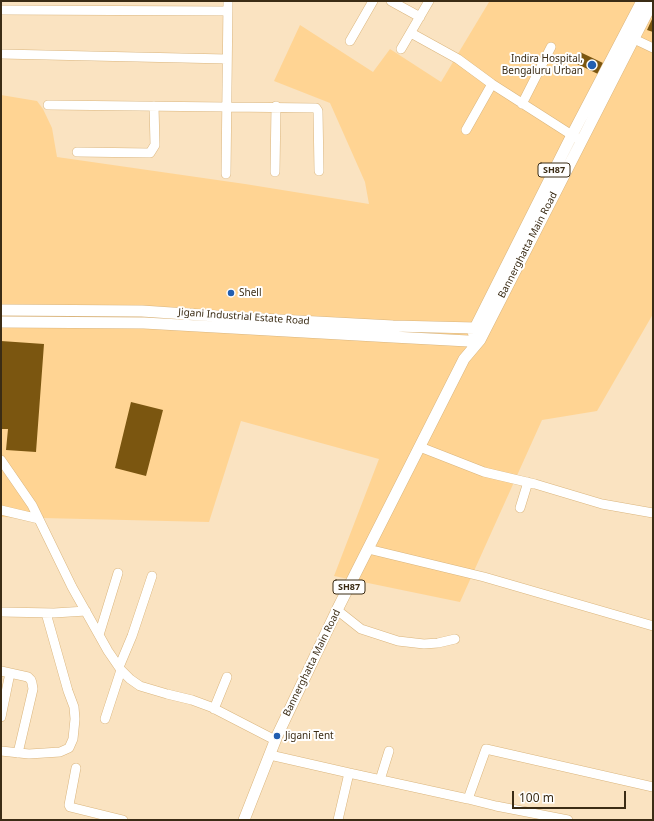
<!DOCTYPE html>
<html>
<head>
<meta charset="utf-8">
<style>
  body { margin:0 }
  #map { position:relative; width:654px; height:821px; overflow:hidden; background:#fae3c1; font-family:"Noto Sans",sans-serif }
  canvas { display:block }
  .frame { position:absolute; inset:0; border:2px solid #3b2c15; pointer-events:none }
  .scale { position:absolute; left:512px; top:791px; width:114px; height:18px; box-sizing:border-box; border:2px solid #3b2c15; border-top:0; padding-left:5px; font-size:12px; line-height:14px; white-space:nowrap; color:#3b2c15; -webkit-text-stroke:3px #fff; paint-order:stroke }
</style>
</head>
<body>
<div id="map">
<canvas width="654" height="821"></canvas>
<div class="frame"></div>
<div class="scale">100 m</div>
</div>
<script>
const context = document.querySelector('canvas').getContext('2d');
context.lineJoin = 'round';
function paint(path, color) {
  context.fillStyle = color;
  context.fill(path, 'evenodd');
}
function poly(rows) {
  const path = new Path2D();
  for (const r of rows) {
    path.moveTo(r[0], r[1]);
    for (let i = 2; i < r.length; i += 2) path.lineTo(r[i], r[i + 1]);
  }
  return path;
}
function trace(path, color, width, dash) {
  context.strokeStyle = color;
  context.lineWidth = width;
  context.lineCap = dash ? 'butt' : 'round';
  context.setLineDash(dash || []);
  context.stroke(path);
}
function write(font, color, halo, rows, align = 'center') {
  context.font = font + ' "Noto Sans",sans-serif';
  context.lineWidth = 4;
  context.setLineDash([]);
  context.textBaseline = 'middle';
  context.strokeStyle = halo;
  context.fillStyle = color;
  for (const [text, x, y, turn = 0] of rows) {
    context.save();
    context.translate(x, y);
    context.rotate((+turn || 0) * Math.PI / 180);
    context.textAlign = isNaN(turn) ? turn : align;
    if (halo) context.strokeText(text, 0, 0);
    context.fillText(text, 0, 0);
    context.restore();
  }
}
const built = poly([
  [488,1,653,1,653,314,597,411,542,420,460,602,334,576,379,459,241,421,209,522,1,517,1,95,37,101,43,109,52,128,57,157,245,184,369,204,365,182,330,103,274,81,300,25,373,72,390,49,441,82,489,2]
]);
const building = poly([
  [653,17,653,32,647,30],
  [580,52,603,63,598,74,575,63],
  [1,341,44,344,36,452,6,450,8,429,1,429],
  [131,402,163,410,146,476,115,468]
]);
const minor = poly([
  [391,1,420,17],
  [1,10,228,11],
  [411,33,458,59,492,84,578,139],
  [634,39,653,48],
  [350,41,373,1],
  [401,49,429,1],
  [1,54,227,59],
  [522,104,551,47],
  [48,105,316,108,318,111,319,171],
  [466,130,492,84],
  [77,152,150,153,155,145,154,106],
  [275,172,276,106],
  [226,174,228,1],
  [420,447,484,472,535,484,602,504,653,513],
  [1,460,32,505,72,587,108,651,121,670,130,679,140,686,167,694,192,700,211,707,275,740],
  [520,508,528,482],
  [1,510,39,519],
  [368,549,484,577,653,626],
  [337,610,361,629,398,641,424,644,438,643,455,639],
  [1,612,54,613,86,611],
  [99,635,118,573],
  [119,667,132,636,152,576],
  [1,671,28,677,31,680,32,683,33,689,18,753],
  [214,709,227,677],
  [1,717,10,673],
  [105,719,121,670],
  [1,751,29,754,60,752,69,748,73,739,75,719,74,707,68,691,46,613],
  [270,755,349,773,338,820],
  [76,768,69,805,70,807,123,820],
  [349,773,468,799,496,806,568,820],
  [380,780,389,751],
  [468,799,486,749,653,787]
]);
const major = poly([
  [1,310,142,311,260,319,393,326,475,328,486,327],
  [1,322,144,323,393,337,468,341,480,340],
  [473,332,572,135,642,1],
  [244,820,277,736,337,610,464,359,480,340,653,1]
]);
const markers = [
  [592,65,5,"#225eb0"],
  [231,293,4,"#225eb0"],
  [277,736,4,"#225eb0"]
];
const shields = [
  [554,170,32],
  [349,587,32]
];
const shieldNames = [
  ["SH87",554,170],
  ["SH87",349,587]
];
const poiNames = [
  ["Indira Hospital,",583,59,"right"],
  ["Bengaluru Urban",583,71,"right"],
  ["Shell",239,293],
  ["Jigani Tent",285,736]
];
const streetNames = [
  ["Bannerghatta Main Road",528,245,-63],
  ["Jigani Industrial Estate Road",244,317,4],
  ["Bannerghatta Main Road",312,663,-64]
];
paint(built, '#ffd493');
paint(building, '#7b5610');
trace(minor, '#dab57d', 10);
trace(major, '#dab57d', 12);
trace(minor, '#fff', 9);
trace(major, '#fff', 11);
for (const [x, y, r, color] of markers) {
  const dot = new Path2D();
  dot.arc(x, y, r, 0, 2 * Math.PI);
  context.fillStyle = color;
  context.fill(dot);
  trace(dot, '#fff', 1.5);
}
for (const [x, y, w] of shields) {
  const box = new Path2D();
  box.roundRect(x - w / 2, y - 7, w, 14, 3);
  context.fillStyle = '#fff';
  context.fill(box);
  trace(box, '#3b2c15', 1);
}
write('bold 9px', '#3b2c15', null, shieldNames);
write('10px', '#3b2c15', '#fff', poiNames, 'left');
write('10px', '#3b2c15', '#fff', streetNames);
</script>
</body>
</html>
